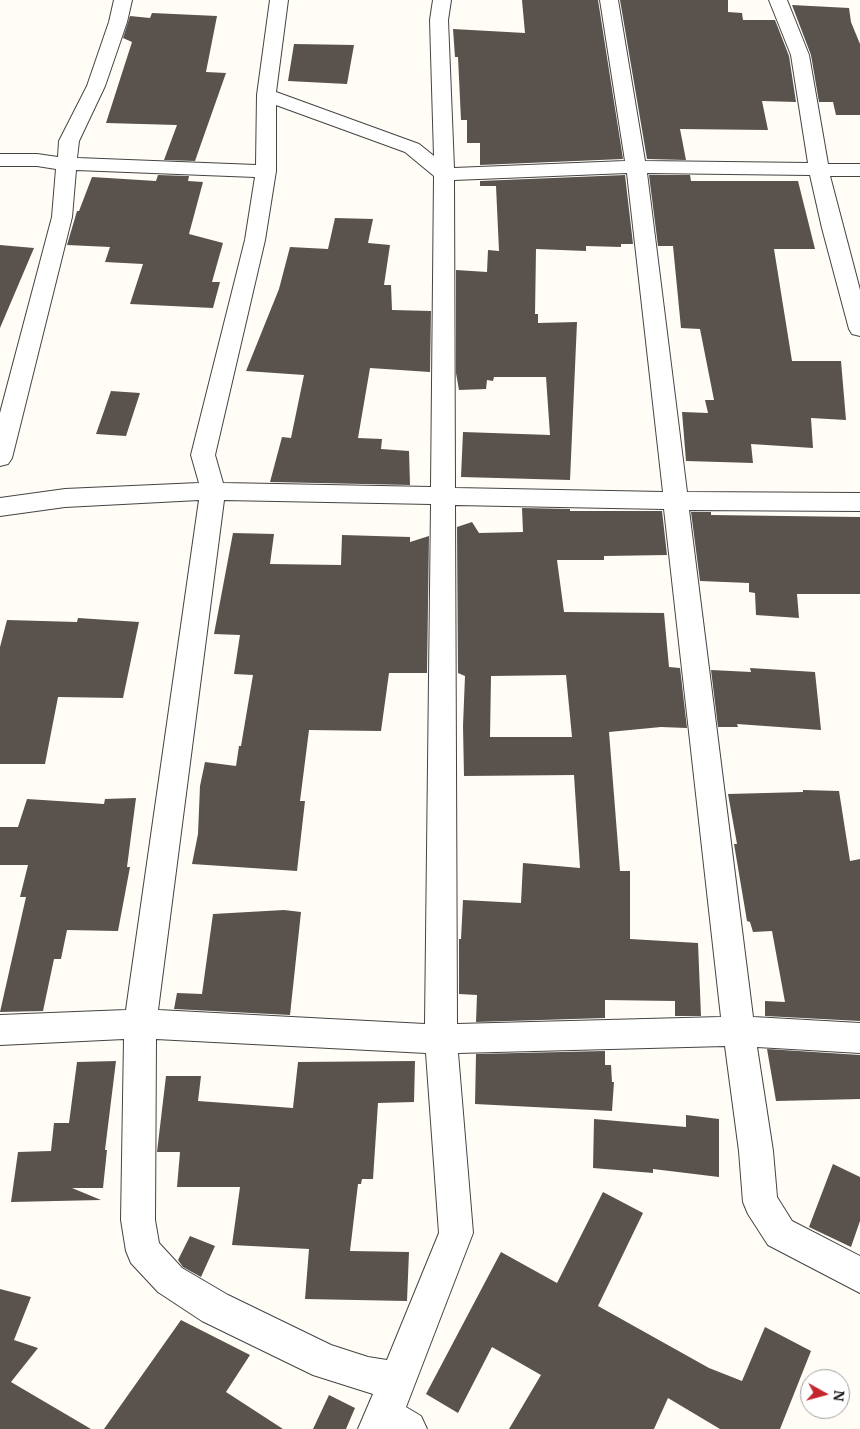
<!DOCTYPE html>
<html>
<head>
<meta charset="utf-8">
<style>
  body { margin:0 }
  #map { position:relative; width:860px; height:1429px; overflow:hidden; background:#fffdf5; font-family:Merriweather,serif }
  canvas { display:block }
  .north { position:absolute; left:800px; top:1369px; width:50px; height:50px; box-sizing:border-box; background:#fff; border:1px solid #a0a0a0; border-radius:50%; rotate:97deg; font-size:14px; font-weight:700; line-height:20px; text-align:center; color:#111 }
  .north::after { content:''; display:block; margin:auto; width:18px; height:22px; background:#c4262e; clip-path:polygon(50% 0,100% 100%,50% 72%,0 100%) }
</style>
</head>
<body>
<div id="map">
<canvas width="860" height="1429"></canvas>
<div class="north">N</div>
</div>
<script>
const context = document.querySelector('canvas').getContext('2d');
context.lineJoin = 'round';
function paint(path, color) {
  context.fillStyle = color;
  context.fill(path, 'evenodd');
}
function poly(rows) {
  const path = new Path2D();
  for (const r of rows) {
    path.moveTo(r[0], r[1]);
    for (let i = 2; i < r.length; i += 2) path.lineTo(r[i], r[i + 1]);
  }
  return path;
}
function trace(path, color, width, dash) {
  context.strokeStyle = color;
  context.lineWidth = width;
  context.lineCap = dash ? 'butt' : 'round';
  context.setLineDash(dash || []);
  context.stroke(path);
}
const building = poly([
  [522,0,598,0,623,159,480,165,480,143,467,143,467,120,461,120,458,57,455,57,453,29,525,33],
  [620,0,728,0,728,12,742,13,743,20,775,20,789,56,796,102,762,101,768,130,680,129,686,160,647,159],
  [792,5,849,8,851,22,860,44,860,115,836,115,833,102,819,102,811,55],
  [152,13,217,16,206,72,226,73,195,161,164,160,177,125,106,123,132,42,123,38,130,16,150,18],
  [294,44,354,45,347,84,288,81],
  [158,175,189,176,188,181,203,182,189,234,223,243,212,282,220,282,213,308,130,304,143,264,105,262,110,247,67,245,77,211,79,211,92,177,156,181],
  [625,175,633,244,621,244,621,247,586,246,586,251,536,249,535,314,538,314,538,323,577,322,570,480,461,477,463,432,550,435,546,377,494,377,493,381,487,380,486,389,459,390,456,373,456,270,487,272,488,250,499,251,496,186,480,186,480,181],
  [649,175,690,175,691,181,798,181,815,249,774,249,792,361,841,361,846,420,811,418,813,448,751,444,753,463,686,461,682,412,708,413,705,400,714,400,700,329,681,328,673,246,658,246],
  [335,218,373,219,368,243,390,245,384,285,391,285,392,310,431,311,430,372,370,368,358,438,382,439,381,449,409,451,410,485,270,482,282,437,291,438,304,375,246,371,279,289,290,247,328,249],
  [0,245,34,248,0,328],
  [111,391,140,393,126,436,96,434],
  [522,508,570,509,570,511,662,511,667,555,604,556,604,560,557,560,564,612,664,613,669,667,680,668,687,728,661,727,609,732,620,871,630,871,630,939,698,943,701,1016,675,1016,675,1001,605,1000,605,1018,476,1022,477,995,459,994,459,939,461,939,463,900,521,903,523,863,580,868,574,775,464,776,463,726,465,676,458,673,457,527,472,522,479,533,523,532],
  [566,675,572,737,490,737,491,676],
  [691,512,711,512,711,515,860,517,860,594,797,594,799,618,756,615,755,593,749,592,749,583,700,581],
  [233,533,274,534,270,564,341,565,342,535,410,537,410,542,429,536,427,673,389,673,381,731,309,730,300,801,305,801,297,871,192,864,198,834,200,786,205,762,236,766,239,746,241,746,253,675,234,674,240,635,214,634],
  [78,618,139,622,123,698,58,697,45,764,0,764,0,647,7,620,77,622],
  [750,668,815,672,821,730,737,724,738,727,718,727,711,670,751,672],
  [803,790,839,791,850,861,860,859,860,1021,765,1016,765,1001,785,1002,772,931,753,932,750,922,747,921,734,844,737,844,728,794,803,792],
  [136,798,127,867,130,867,118,931,67,930,61,959,54,959,43,1011,0,1012,26,897,20,897,28,865,0,865,0,827,18,827,27,799,104,804,105,799],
  [284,910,301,912,290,1015,174,1009,177,993,202,994,213,914],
  [767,1049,860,1055,860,1099,776,1101],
  [605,1051,605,1065,611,1065,612,1082,614,1082,612,1111,475,1104,476,1054],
  [116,1061,105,1150,107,1150,103,1188,72,1188,101,1200,11,1202,18,1152,51,1151,54,1123,69,1123,77,1062],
  [415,1061,414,1102,378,1103,373,1179,362,1179,361,1184,358,1184,350,1251,409,1252,407,1301,305,1299,309,1249,232,1245,240,1187,177,1187,180,1152,157,1152,166,1076,201,1076,198,1101,293,1108,298,1062],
  [686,1115,719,1119,719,1177,653,1169,653,1173,593,1168,594,1119,686,1127],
  [833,1164,860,1177,860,1221,851,1247,809,1227],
  [603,1192,643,1213,598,1306,709,1368,742,1381,765,1327,811,1351,780,1429,720,1429,668,1398,654,1429,509,1429,541,1375,492,1347,458,1413,426,1394,501,1252,557,1283],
  [190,1236,215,1246,201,1277,183,1267,178,1260],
  [0,1289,31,1297,14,1340,38,1348,11,1382,91,1429,0,1429],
  [181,1320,250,1355,226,1392,283,1429,104,1429],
  [329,1395,355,1408,346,1429,313,1429]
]);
const minor = poly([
  [114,0,132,0,127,22,105,86,79,141,77,158,256,165,257,95,270,0,288,0,276,92,419,144,434,156,430,20,433,0,451,0,448,20,454,168,625,161,600,0,618,0,645,161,808,163,791,55,769,0,787,0,809,55,828,164,860,164,860,176,830,176,860,290,860,336,852,334,849,329,822,228,810,175,647,173,687,492,860,493,860,511,689,510,753,1017,860,1023,860,1053,757,1047,773,1151,777,1197,792,1221,860,1256,860,1293,768,1245,748,1214,743,1202,739,1151,725,1046,458,1053,473,1233,406,1407,421,1416,427,1429,358,1429,373,1394,313,1375,202,1321,158,1292,131,1263,126,1251,121,1220,124,1039,0,1045,0,1015,126,1010,199,500,65,507,0,516,0,498,65,489,199,483,191,455,245,240,255,177,76,170,72,217,12,458,8,464,0,466,0,413,52,217,56,169,37,166,0,166,0,154,37,154,58,157,59,141,87,86,109,22,114,0],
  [276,105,405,152,434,176,431,487,223,483,215,455,265,240,276,171,276,105],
  [627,173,663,492,455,488,454,180,627,173],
  [224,500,431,504,425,1024,158,1010,224,500],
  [455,505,664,509,721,1017,457,1024,455,505],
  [156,1039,426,1053,439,1233,387,1360,368,1357,331,1345,228,1295,182,1268,159,1243,155,1220,156,1039]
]);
paint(building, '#5a524d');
trace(minor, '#444', 2);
paint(minor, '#fff');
</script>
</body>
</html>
